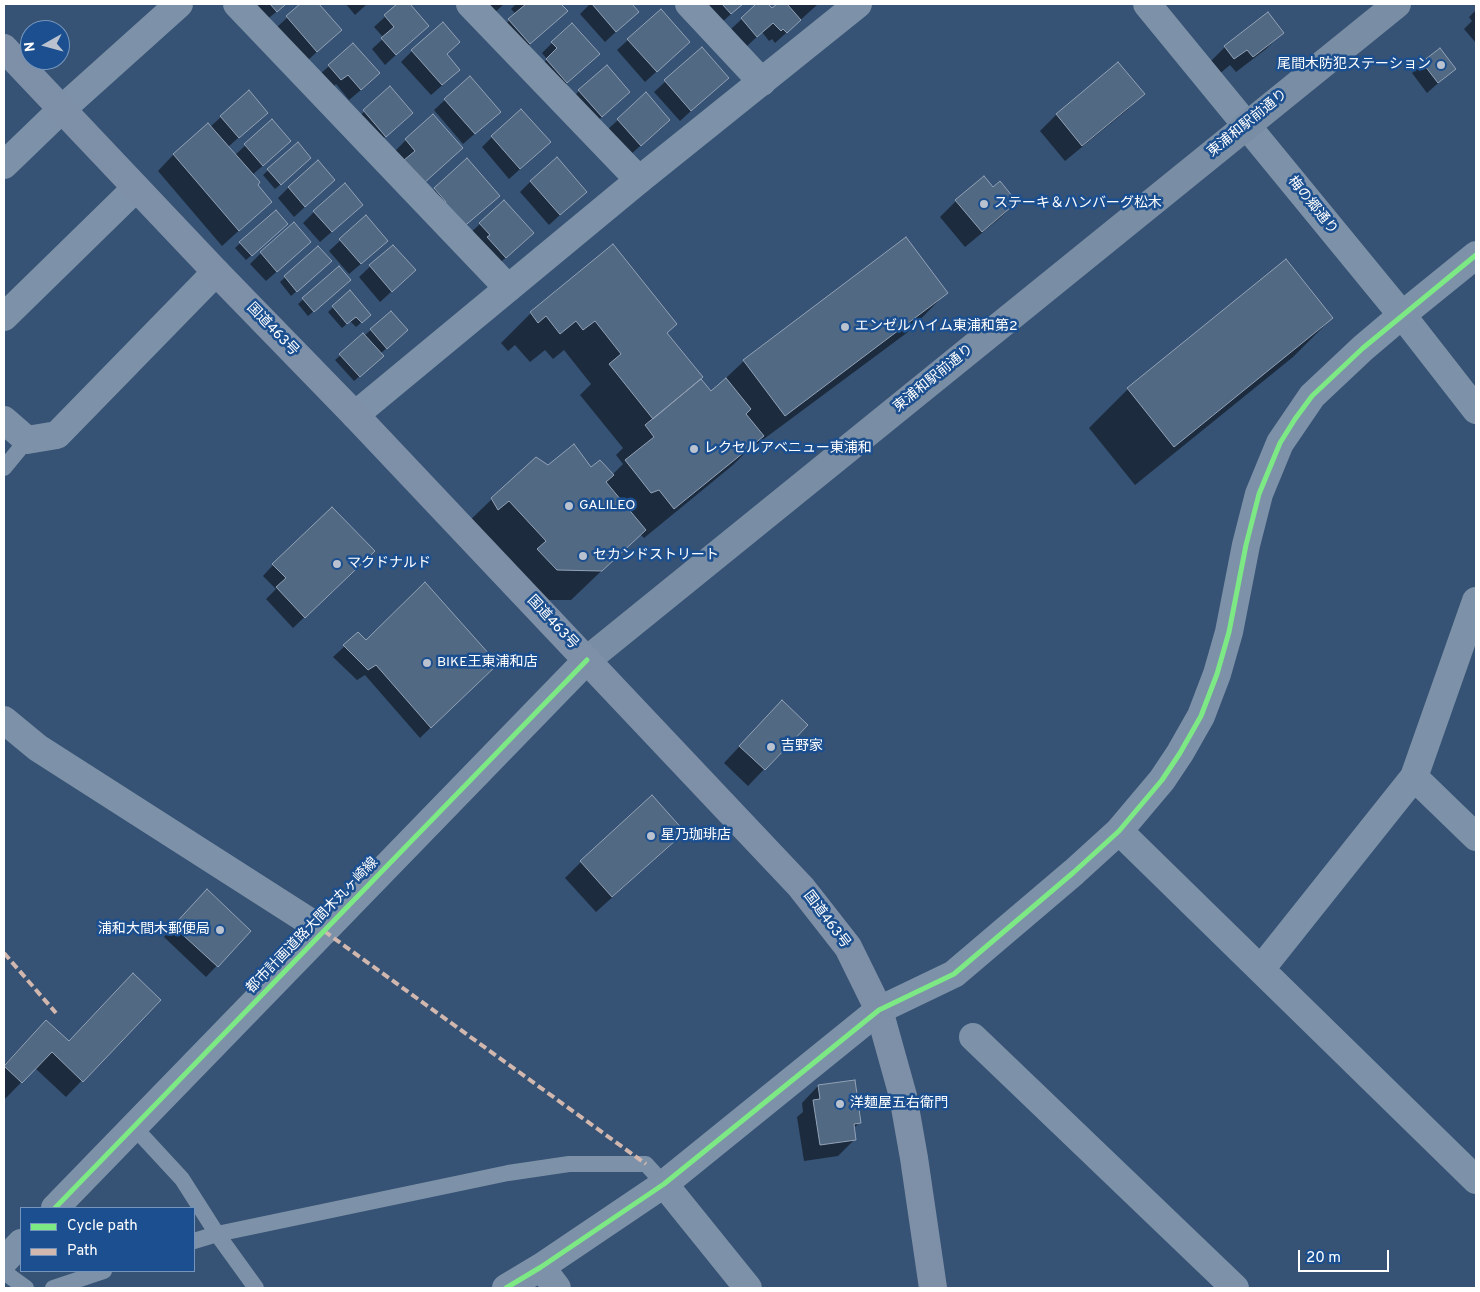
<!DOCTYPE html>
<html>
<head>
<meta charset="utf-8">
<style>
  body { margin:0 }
  #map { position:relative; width:1480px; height:1292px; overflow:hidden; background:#365274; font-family:Overpass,sans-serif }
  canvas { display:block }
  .frame { position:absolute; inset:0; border:5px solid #fff; pointer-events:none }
  .legend { position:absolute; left:20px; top:1207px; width:175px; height:65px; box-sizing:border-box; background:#1b4f8f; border:1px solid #7695bc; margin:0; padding:6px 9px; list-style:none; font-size:15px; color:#fff }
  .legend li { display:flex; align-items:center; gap:10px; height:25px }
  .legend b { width:25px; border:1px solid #7695bc }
  .north { position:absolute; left:20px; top:20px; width:50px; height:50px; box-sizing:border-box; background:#1b4f8f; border:1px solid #7695bc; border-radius:50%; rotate:263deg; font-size:14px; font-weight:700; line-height:20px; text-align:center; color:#fff }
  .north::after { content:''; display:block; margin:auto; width:18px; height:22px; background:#b9c2ce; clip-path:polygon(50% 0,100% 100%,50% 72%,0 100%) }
  .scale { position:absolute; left:1298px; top:1250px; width:91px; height:22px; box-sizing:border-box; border:2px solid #fff; border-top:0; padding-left:6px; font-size:15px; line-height:18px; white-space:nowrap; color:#fff; -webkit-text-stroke:4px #1b4f8f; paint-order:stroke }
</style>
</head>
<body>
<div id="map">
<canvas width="1480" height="1292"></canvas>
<div class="frame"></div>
<ul class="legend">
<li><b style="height:6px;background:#7ce984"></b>Cycle path</li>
<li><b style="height:6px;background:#d1b7ad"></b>Path</li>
</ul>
<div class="north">N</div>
<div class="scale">20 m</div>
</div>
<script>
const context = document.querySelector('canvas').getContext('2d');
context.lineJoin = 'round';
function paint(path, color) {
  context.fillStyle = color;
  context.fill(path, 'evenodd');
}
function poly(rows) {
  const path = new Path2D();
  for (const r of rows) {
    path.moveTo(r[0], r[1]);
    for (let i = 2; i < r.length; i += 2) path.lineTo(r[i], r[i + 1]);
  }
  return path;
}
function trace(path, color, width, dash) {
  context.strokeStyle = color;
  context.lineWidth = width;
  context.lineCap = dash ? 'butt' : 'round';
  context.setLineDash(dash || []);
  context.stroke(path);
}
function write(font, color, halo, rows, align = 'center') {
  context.font = font + ' Overpass,"Noto Sans JP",sans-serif';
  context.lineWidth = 5;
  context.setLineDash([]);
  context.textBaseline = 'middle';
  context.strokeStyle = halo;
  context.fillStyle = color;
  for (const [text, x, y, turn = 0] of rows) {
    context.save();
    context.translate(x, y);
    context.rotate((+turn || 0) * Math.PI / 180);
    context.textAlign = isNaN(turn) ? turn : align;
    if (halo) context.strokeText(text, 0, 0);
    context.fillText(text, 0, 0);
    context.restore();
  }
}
const shadow = poly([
  [250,4,286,4,265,21],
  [302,4,318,4,340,30,306,62,276,28],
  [346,4,367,4,355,15],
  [399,4,409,4,427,26,385,65,372,49,384,38,374,27],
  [484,4,504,4,493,14],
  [516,4,559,4,566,11,519,54,498,31,516,14,511,9],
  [590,4,630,4,637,12,605,42,580,14],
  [702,4,742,4,720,24],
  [758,4,766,4,772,10,779,4,818,4,775,43,772,39,769,41,762,32,746,47,731,29],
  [1476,10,1476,43,1464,29,1472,21,1469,17],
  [1282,33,1266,49,1236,72,1230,65,1218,75,1209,63,1225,47],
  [628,40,689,42,645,82,617,50],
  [552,43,587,65,556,93,536,71,547,59,542,53],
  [702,48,716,88,680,121,654,92],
  [412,51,445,55,447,81,431,95,401,62],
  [1423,63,1454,69,1427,93,1412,73],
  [1118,64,1143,94,1127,110,1065,161,1040,131,1056,115],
  [329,66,368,84,349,100,336,84,330,90,318,76],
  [390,88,401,123,374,146,353,122],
  [579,91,629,92,591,127,569,102],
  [445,100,488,122,463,144,434,110],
  [221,117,255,123,228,147,235,155,272,121,279,152,252,175,256,185,270,202,222,246,158,171,174,154,210,127],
  [618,120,669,120,629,156,607,130],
  [492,137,538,153,509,179,482,147],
  [406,140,461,148,404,162,395,151],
  [297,144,305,163,275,189,263,175],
  [467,160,449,239,424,199],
  [334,180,294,217,278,198,289,187],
  [531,181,574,202,549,225,520,192],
  [993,188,1016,202,1000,218,965,247,940,217,956,201],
  [276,211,281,229,246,260,235,248],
  [314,212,351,215,320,242,303,223],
  [366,217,376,251,349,274,329,251],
  [480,224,521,244,494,268,469,234],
  [906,239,946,293,908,332,745,453,733,465,644,538,640,534,571,600,527,600,462,528,492,499,548,466,591,468,612,475,623,464,616,455,623,448,580,395,591,384,564,350,553,359,545,350,530,362,515,345,508,351,501,343,531,313,613,246,666,334,710,393,744,361],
  [392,246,403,281,380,302,359,277],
  [318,247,325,266,291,296,280,282],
  [299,252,266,281,250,264,261,253],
  [339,268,344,285,308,316,298,304],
  [350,292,370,315,356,327,350,321,342,328,328,312],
  [1332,318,1293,357,1135,485,1089,428,1128,389],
  [371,330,401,335,380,354,377,361,354,381,335,360],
  [362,562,293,628,266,599,276,589,263,576,273,565],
  [358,634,366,641,496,663,420,738,365,675,357,680,333,657],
  [766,718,806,725,748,786,724,763],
  [667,848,596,912,565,878,581,862],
  [196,902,250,931,206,977,164,937],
  [159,1000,66,1097,35,1068,5,1099,4,1097,4,1065,46,1021,68,1042],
  [818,1086,860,1122,853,1129,855,1139,838,1156,804,1161,797,1117,803,1112,802,1103]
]);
const building = poly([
  [270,4,286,4,277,12,270,4],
  [300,4,319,4,342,30,317,52,286,16,300,4],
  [397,4,410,4,429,26,396,55,381,38,394,27,384,15,397,4],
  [526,4,561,4,568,11,530,44,508,19,526,4],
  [592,4,632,4,639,12,616,32,592,4],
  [722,4,743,4,731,14,722,4],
  [756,4,768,4,772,8,777,4,787,4,801,20,787,33,783,29,781,31,773,23,757,37,741,18,756,4],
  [661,9,690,42,657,72,627,39,661,9],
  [1268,12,1284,33,1253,57,1247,50,1234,59,1224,46,1268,12],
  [443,22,460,42,447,54,460,70,442,85,411,50,443,22],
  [572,23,600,54,567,83,546,59,557,48,551,42,572,23],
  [353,43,380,73,361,90,348,75,341,80,328,65,353,43],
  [702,47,729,78,691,111,664,80,702,47],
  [1440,48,1456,69,1438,83,1422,62,1440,48],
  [1118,62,1145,94,1082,146,1056,114,1118,62],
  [607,65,630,92,602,117,578,90,607,65],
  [470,76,501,112,475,134,444,99,470,76],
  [390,86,413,113,386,137,363,110,390,86],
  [249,90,268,113,239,138,220,116,249,90],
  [646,92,670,120,641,146,617,119,646,92],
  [521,109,551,142,520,169,491,136,521,109],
  [433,114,463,148,424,183,404,160,415,151,405,139,433,114],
  [272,119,291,141,263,166,244,144,272,119],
  [208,123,260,182,258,185,272,202,239,231,173,154,208,123],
  [298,142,311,158,281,185,267,169,298,142],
  [557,157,587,192,560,215,530,181,557,157],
  [467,158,500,196,461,229,441,207,446,202,434,188,467,158],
  [318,160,335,180,305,207,288,187,318,160],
  [984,176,993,187,1000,181,1017,202,982,232,955,200,984,176],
  [345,183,363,205,332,232,313,211,345,183],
  [504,200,534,233,506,258,487,237,490,235,479,223,504,200],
  [276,210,288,224,252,256,239,242,276,210],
  [366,215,388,241,361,264,339,239,366,215],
  [294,222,311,242,277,272,260,252,294,222],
  [906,237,948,293,785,416,743,360,906,237],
  [613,244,677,324,667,333,703,377,653,419,609,364,621,354,595,321,583,330,576,321,560,334,546,316,538,323,530,312,613,244],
  [393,245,416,270,392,292,369,265,393,245],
  [318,246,332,261,297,292,284,276,318,246],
  [1286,259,1333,318,1174,447,1127,388,1286,259],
  [339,266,351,280,314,312,302,298,339,266],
  [350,290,371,315,362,323,356,317,347,324,332,306,350,290],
  [391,311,408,330,387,349,370,329,391,311],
  [363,333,384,356,360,377,339,354,363,333],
  [726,378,751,409,746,414,764,436,674,509,659,490,651,493,625,460,654,437,645,425,701,379,711,391,726,378],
  [574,444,591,467,600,460,614,475,606,482,646,530,602,571,557,570,537,549,546,541,509,501,498,510,491,498,536,457,548,465,574,444],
  [332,507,375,551,305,618,276,587,286,578,272,564,332,507],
  [425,582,498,664,431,728,376,665,368,670,343,645,358,632,366,640,425,582],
  [782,700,808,725,765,770,739,746,782,700],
  [652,795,685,832,612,897,580,861,652,795],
  [207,889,251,931,218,967,173,926,207,889],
  [133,973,161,1000,83,1082,52,1052,22,1083,4,1066,46,1020,69,1041,133,973],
  [855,1080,861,1123,854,1124,856,1140,820,1145,813,1100,820,1099,818,1085,855,1080]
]);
const service = poly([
  [4,468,27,440],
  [133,1126,182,1179,217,1234,256,1288],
  [194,1241,217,1234,508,1173,569,1164,646,1164,664,1184],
  [4,1272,26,1288],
  [53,1288,104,1271]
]);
const minor = poly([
  [237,4,508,288],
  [470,4,639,180],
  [689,4,762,82],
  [4,165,61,110],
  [4,317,136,188],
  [4,420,27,440,57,435,216,272],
  [4,720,38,748,324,931],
  [1414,777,1476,837],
  [1119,831,1476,1180],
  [1261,969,1414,777,1476,601],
  [664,1184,748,1288],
  [541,1267,557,1288],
  [506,1288,541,1267,664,1184,879,1010,954,974,1074,872,1119,831,1162,780,1180,753,1201,716,1217,674,1229,632,1246,545,1259,494,1280,443,1312,396,1363,348,1402,315]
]);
const tertiary = poly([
  [1147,4,1402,315,1476,410],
  [61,110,179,4],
  [1402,315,1476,255],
  [355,415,639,180,858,4],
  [973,1037,1235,1288],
  [55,1208,587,660],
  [4,1261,21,1243]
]);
const secondary = poly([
  [587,660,1397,4]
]);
const trunk = poly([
  [4,48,216,272,355,415,801,887,848,947,879,1010,903,1096,914,1158,933,1288]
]);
const quiet = poly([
  [324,931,646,1164],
  [4,953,56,1013]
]);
const cycleway = poly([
  [55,1208,587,660],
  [506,1288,541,1267,664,1184,879,1010,954,974,1074,872,1119,831,1162,780,1180,753,1201,716,1217,674,1229,632,1246,545,1259,494,1280,443,1295,419,1312,396,1363,348,1476,255]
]);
const markers = [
  [1441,65,5,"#b9c2ce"],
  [984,204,5,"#b9c2ce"],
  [845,327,5,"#b9c2ce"],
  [694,449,5,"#b9c2ce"],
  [569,506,5,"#b9c2ce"],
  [583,556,5,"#b9c2ce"],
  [337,564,5,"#b9c2ce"],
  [427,663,5,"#b9c2ce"],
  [771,747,5,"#b9c2ce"],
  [651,836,5,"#b9c2ce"],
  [220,930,5,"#b9c2ce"],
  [840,1104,5,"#b9c2ce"]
];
const poiNames = [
  ["尾間木防犯ステーション",1431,65,"right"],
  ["ステーキ＆ハンバーグ松木",994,204],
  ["エンゼルハイム東浦和第2",855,327],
  ["レクセルアベニュー東浦和",704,449],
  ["GALILEO",579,506],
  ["セカンドストリート",593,556],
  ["マクドナルド",347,564],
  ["BIKE王東浦和店",437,663],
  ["吉野家",781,747],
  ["星乃珈琲店",661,836],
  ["浦和大間木郵便局",210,930,"right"],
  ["洋麺屋五右衛門",850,1104]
];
const streetNames = [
  ["東浦和駅前通り",1248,124,-39],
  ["梅の郷通り",1312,206,51],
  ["国道463号",272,330,46],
  ["東浦和駅前通り",934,379,-39],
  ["国道463号",552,623,47],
  ["国道463号",826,920,53],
  ["都市計画道路大間木丸ヶ崎線",313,926,-46]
];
paint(shadow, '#0007');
paint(building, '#526984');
trace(building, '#92a2b6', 1);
trace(service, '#7d92a8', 16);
trace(minor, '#7d92a8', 28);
trace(tertiary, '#7d92a8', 28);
trace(secondary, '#798da4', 28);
trace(trunk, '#7e90a7', 28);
trace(quiet, '#d1b7ad', 4, [8, 4]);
trace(cycleway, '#7ce984', 5);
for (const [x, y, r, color] of markers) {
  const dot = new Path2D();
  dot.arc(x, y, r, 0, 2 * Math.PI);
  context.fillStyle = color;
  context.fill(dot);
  trace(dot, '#1b4f8f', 2);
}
write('14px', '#fff', '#1b4f8f', poiNames, 'left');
write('14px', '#fff', '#1b4f8f', streetNames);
</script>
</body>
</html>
